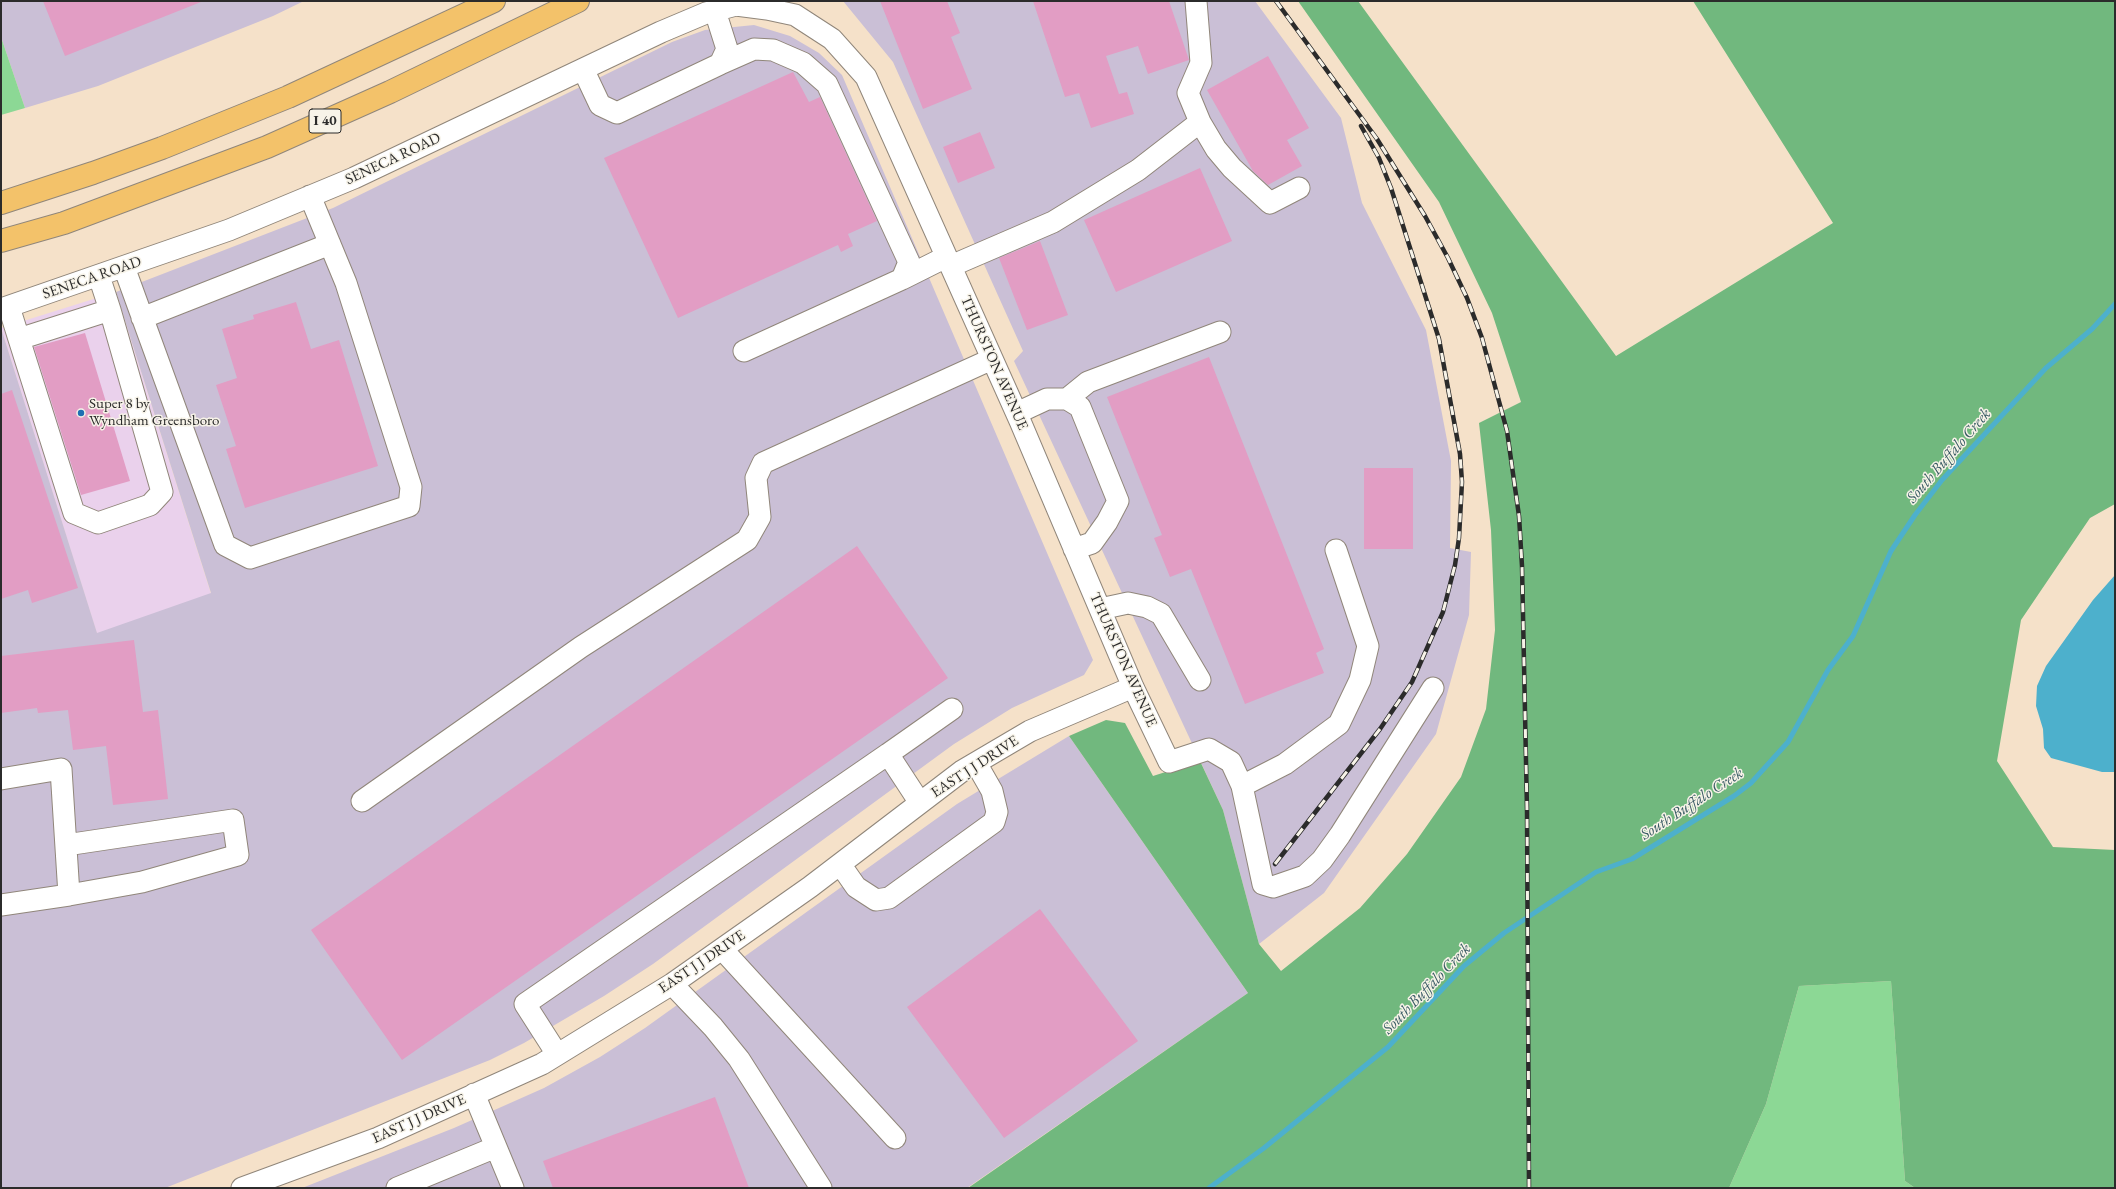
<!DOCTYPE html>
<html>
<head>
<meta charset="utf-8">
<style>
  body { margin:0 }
  #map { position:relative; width:2116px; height:1189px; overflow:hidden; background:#f5e1c9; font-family:"EB Garamond",serif }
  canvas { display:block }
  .frame { position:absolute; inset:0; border:2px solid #2b2b2b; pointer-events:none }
</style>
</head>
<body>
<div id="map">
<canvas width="2116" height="1189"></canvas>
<div class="frame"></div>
</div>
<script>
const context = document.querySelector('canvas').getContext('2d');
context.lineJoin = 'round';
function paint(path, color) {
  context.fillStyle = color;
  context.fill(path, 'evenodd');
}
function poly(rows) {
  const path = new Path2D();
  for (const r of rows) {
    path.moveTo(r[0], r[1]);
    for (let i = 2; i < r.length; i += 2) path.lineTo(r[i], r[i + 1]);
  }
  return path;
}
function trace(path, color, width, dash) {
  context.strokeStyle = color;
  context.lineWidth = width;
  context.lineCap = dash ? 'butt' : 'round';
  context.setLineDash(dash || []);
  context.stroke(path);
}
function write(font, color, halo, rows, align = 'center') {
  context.font = font + ' "EB Garamond",serif';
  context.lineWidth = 3;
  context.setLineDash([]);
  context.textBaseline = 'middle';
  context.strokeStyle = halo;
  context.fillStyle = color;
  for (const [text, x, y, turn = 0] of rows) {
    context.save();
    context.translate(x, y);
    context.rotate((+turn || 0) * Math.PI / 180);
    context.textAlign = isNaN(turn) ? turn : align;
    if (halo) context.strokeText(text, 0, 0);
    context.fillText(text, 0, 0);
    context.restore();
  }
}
const built = poly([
  [116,292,211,594,97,634,1,328]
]);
const industrial = poly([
  [1,1,304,1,273,16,98,86,25,108,1,37],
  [843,1,1255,1,1341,118,1362,203,1426,330,1451,461,1450,548,1471,552,1469,615,1436,734,1324,893,1259,944,1223,810,1014,361,1023,351,893,62],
  [754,25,790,36,819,53,842,75,1093,660,1084,675,1012,708,954,744,653,964,604,996,524,1043,490,1060,165,1188,1,1188,1,328,97,633,211,593,116,292,333,208,672,42,705,30],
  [1069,736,1248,993,967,1188,302,1188,454,1128,544,1088,600,1057,645,1028,957,804]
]);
const green = poly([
  [1,37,25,108,1,115],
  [1891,981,1905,1181,1915,1188,1729,1188,1766,1104,1799,986]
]);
const forest = poly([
  [1298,1,1358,1,1616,356,1833,223,1693,1,2115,1,2115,504,2090,518,2021,620,1997,761,2053,847,2115,850,2115,1188,1915,1188,1905,1181,1891,981,1799,986,1766,1104,1729,1188,968,1188,1248,993,1069,736,1106,720,1125,723,1153,776,1200,761,1223,810,1259,944,1281,971,1360,908,1407,854,1461,777,1486,709,1495,630,1491,530,1479,423,1521,402,1492,313,1439,202]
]);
const water = poly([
  [2115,575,2115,772,2102,772,2051,758,2044,748,2043,729,2036,706,2037,686,2046,666,2093,600]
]);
const stream = poly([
  [1209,1188,1264,1148,1388,1047,1464,966,1504,933,1596,872,1632,859,1734,796,1751,783,1788,742,1828,670,1853,636,1891,551,1915,515,1942,480,2046,368,2092,329,2115,304]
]);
const building = poly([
  [43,1,201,1,201,2,65,56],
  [880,1,947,1,960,33,951,37,972,89,923,109],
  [1033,1,1169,1,1189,60,1148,74,1138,46,1106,56,1119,94,1127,92,1134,114,1091,128,1079,93,1065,97],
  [1268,56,1309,128,1287,140,1302,166,1268,185,1253,171,1207,90],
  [793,72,809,102,820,97,877,221,848,234,853,246,841,252,838,245,678,318,604,158],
  [980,132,995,168,958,183,943,147],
  [1200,168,1232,241,1116,292,1084,220],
  [1040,241,1068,315,1027,330,999,258],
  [296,302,311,349,339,340,378,466,245,508,226,449,236,446,216,385,237,378,222,329,254,319,253,315],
  [85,333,130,481,81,495,34,347],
  [1209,357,1324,649,1316,653,1324,673,1245,704,1191,569,1170,577,1154,538,1162,535,1107,397],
  [12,390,78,588,32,603,28,590,1,599,1,394],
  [1364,468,1413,468,1413,549,1364,549],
  [857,546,948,678,402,1060,311,930],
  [134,640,143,712,158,710,168,799,113,805,106,746,73,750,68,710,38,713,37,708,1,713,1,656],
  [1040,909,1138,1041,1004,1138,907,1007],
  [715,1097,749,1188,553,1188,543,1161]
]);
const minor = poly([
  [720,64,754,49,773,50,803,63,827,84,909,262,902,279,744,351],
  [583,69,600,105,617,113,720,64,727,49,715,11],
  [1200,122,1216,149,1232,168,1270,203,1299,188],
  [951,266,1053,222,1138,170,1200,122,1188,93,1201,63,1196,1],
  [124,267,225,545,250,558,409,506,411,487,397,443,346,283,310,196],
  [902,279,946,257],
  [9,307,19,339,110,310,99,276],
  [1,309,229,230,354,178,661,32,706,13,736,5,767,9,795,15,832,39,866,77,1020,421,1133,687,1169,762,1209,749,1231,762,1242,786,1285,764,1339,724,1360,680,1368,646,1336,550],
  [142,318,330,244],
  [19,339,74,513,98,523,150,505,162,492,110,310],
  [1067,399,1088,382,1220,332],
  [1017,413,1047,399,1067,399,1080,407,1118,501,1107,522,1092,543,1074,549],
  [1100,609,1128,603,1147,607,1161,614,1200,680],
  [888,754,952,709],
  [1,779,61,769,69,895,1,905],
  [1242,786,1263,884,1273,887,1305,876,1322,860,1340,835,1433,688],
  [362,801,581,647,747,540,760,517,756,478,763,463,992,359],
  [66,845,233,820,238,855,142,882,69,895],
  [840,864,856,887,876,900,889,898,994,822,997,812,992,791,976,763],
  [722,949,895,1138],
  [672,984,713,1027,739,1059,821,1188],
  [557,1054,525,1004,888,754,920,803],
  [474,1094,513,1188],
  [242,1188,378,1138,542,1064,672,984,810,887,962,771,1030,731,1133,687],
  [397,1188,496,1147]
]);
const highway = poly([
  [1,203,93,173,162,148,288,97,494,1],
  [1,241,64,223,267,147,390,92,578,1]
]);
const rail = poly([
  [1276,1,1377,139,1425,216,1448,258,1467,298,1482,338,1507,431,1519,516,1522,566,1527,810,1529,1188],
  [1275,864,1380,729,1412,682,1443,612,1455,565,1459,538,1462,482,1460,454,1439,339,1391,188,1379,158,1361,126]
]);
const markers = [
  [81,413,4,"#1f6fb2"]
];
const shields = [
  [325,121,32]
];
const shieldNames = [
  ["I 40",325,121]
];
const streetNames = [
  ["SENECA ROAD",393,159,-25],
  ["SENECA ROAD",92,278,-19],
  ["THURSTON AVENUE",994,363,66],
  ["THURSTON AVENUE",1123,660,66],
  ["EAST J J DRIVE",975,767,-33],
  ["EAST J J DRIVE",702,962,-34],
  ["EAST J J DRIVE",419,1119,-24]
];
const poiNames = [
  ["Super 8 by",89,404],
  ["Wyndham Greensboro",89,421]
];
const waterNames = [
  ["South Buffalo Creek",1949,456,-49],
  ["South Buffalo Creek",1692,804,-33],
  ["South Buffalo Creek",1427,989,-46]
];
paint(built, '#ead1ec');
paint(industrial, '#cabfd6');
paint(green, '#8cd895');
paint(forest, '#71b87e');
paint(water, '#4db0cc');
trace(stream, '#4db0cc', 5);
paint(building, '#e29dc4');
trace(minor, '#90867a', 23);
trace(highway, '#90867a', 24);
trace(minor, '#fff', 21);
trace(highway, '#f3c26a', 22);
trace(rail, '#2b2b2b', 4.5);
trace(rail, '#f7f3e8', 3, [9]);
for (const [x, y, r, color] of markers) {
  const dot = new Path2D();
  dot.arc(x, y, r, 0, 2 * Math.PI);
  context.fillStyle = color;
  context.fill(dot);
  trace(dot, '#f7f3e8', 1.5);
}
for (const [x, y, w] of shields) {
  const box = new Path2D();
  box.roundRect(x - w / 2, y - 12, w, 24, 3);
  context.fillStyle = '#f7f3e8';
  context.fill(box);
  trace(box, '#2b2b2b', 1);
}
write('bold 14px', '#2b2b2b', null, shieldNames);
write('15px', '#2b2b2b', '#f7f3e8', streetNames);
write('15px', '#2b2b2b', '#f7f3e8', poiNames, 'left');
write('italic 16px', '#375a63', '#f7f3e8', waterNames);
</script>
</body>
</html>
